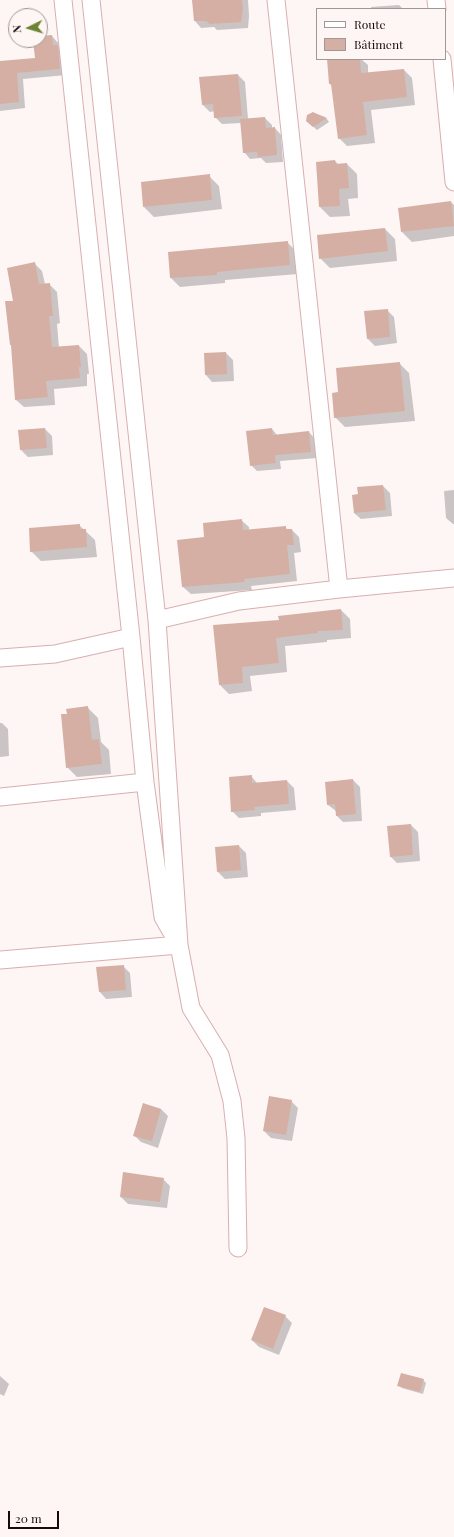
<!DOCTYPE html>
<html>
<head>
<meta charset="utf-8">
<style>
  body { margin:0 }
  #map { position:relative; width:454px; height:1537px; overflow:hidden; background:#fef5f5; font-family:"Playfair Display",serif }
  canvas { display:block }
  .legend { position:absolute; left:316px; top:8px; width:130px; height:52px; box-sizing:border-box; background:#fef5f5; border:1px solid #a29797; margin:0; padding:5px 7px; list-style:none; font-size:12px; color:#170a0a }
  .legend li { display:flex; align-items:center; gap:8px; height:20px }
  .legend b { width:20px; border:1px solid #a29797 }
  .north { position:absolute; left:8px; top:8px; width:40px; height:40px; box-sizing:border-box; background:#fef5f5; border:1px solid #a29797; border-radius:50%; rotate:265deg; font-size:11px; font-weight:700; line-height:16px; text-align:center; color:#170a0a }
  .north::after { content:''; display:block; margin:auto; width:14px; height:18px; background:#6e8435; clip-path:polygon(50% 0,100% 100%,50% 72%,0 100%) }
  .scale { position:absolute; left:8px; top:1511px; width:51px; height:18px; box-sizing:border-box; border:2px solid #170a0a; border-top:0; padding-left:5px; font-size:12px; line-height:14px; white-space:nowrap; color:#170a0a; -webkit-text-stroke:3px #fef5f5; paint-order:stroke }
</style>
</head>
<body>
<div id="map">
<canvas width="454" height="1537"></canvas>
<ul class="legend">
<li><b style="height:5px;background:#fff"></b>Route</li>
<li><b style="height:11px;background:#d5afa3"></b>Bâtiment</li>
</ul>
<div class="north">N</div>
<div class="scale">20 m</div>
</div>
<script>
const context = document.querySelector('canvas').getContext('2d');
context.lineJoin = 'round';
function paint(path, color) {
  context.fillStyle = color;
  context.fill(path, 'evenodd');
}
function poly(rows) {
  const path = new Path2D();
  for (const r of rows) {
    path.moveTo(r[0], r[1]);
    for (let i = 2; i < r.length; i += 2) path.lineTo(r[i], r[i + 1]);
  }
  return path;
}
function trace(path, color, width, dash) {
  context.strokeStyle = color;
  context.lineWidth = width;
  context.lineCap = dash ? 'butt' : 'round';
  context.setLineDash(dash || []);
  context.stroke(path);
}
const shadow = poly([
  [193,0,248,0,249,16,248,28,217,30,214,27,201,28,195,21],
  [399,5,403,9,371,9,371,7],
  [52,36,58,43,59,48,64,53,66,75,23,79,25,108,0,111,0,62,36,59,34,40,40,40,40,37],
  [338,59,361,59,368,65,368,73,404,70,412,78,415,105,371,110,375,143,347,146,339,138,332,86,330,84],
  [238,75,245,82,248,119,265,118,272,125,272,128,275,128,281,135,283,162,266,163,261,158,250,159,244,152,241,123,222,124,215,117,215,111,210,112,203,105,201,78],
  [313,113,327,119,329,122,317,130,307,121],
  [335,161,339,165,347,164,357,174,358,198,348,199,350,216,330,217,320,207],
  [209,176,219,186,222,209,154,217,144,207],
  [451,202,454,205,454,236,412,242,402,232],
  [385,229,395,239,397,261,330,268,320,258],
  [287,242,296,251,298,274,225,280,225,283,180,287,171,278,169,253],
  [34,263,42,271,45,284,49,284,57,292,60,323,57,324,59,348,79,346,87,354,89,374,87,374,87,386,54,389,55,405,24,407,16,400,14,301],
  [387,310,394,317,397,343,375,346,368,339],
  [226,353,233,360,234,381,212,382,206,375],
  [399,363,409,373,415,421,345,427,335,417,339,393],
  [45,429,52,436,53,455,28,457,21,450],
  [272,429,277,435,309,432,315,439,317,458,280,461,281,469,257,471,251,465],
  [383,486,390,493,392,516,361,519,354,513,359,495],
  [454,490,454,524,453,524,446,518,444,491],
  [241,520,249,527,249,531,285,527,288,530,292,530,299,537,301,552,294,553,297,581,251,586,252,590,191,594,183,587,205,538],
  [79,525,95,540,97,557,41,561,31,551],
  [341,610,350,619,351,638,327,640,327,642,285,646,287,672,250,676,252,691,229,694,220,685,280,620],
  [88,708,98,718,101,742,109,750,111,774,77,777,67,767,68,714],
  [0,723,2,723,8,729,9,756,0,757],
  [251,776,258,784,287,781,294,788,296,810,261,813,261,816,239,818,232,811],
  [353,780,360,787,362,821,343,822,336,815,336,811,328,805],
  [411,825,418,832,420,861,397,863,390,856],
  [239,846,246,853,248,877,225,879,218,872],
  [123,966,130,973,132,997,106,999,100,992,97,968],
  [291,1101,298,1108,292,1141,271,1138,264,1131],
  [143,1104,161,1109,168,1116,158,1148,141,1142,134,1135],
  [163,1179,170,1186,167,1208,128,1204,121,1197],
  [285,1316,292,1323,279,1355,259,1347,252,1340],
  [0,1376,9,1384,4,1396,0,1394],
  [423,1380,426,1383,423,1394,402,1388,398,1385]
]);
const building = poly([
  [192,0,242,0,243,9,241,22,210,24,206,21,194,21],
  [52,35,53,45,58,45,60,69,17,73,19,102,0,104,0,61,35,58,33,40,40,40,40,36],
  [327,59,360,59,361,73,404,69,407,97,363,102,367,135,338,139,331,84,329,84],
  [238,74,242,116,214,118,213,104,202,105,199,77],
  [313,112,315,113,327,118,313,127,306,121,307,115],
  [265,117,266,128,275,127,277,155,258,157,257,152,243,153,240,119],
  [335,160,336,164,347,163,349,188,339,189,340,206,319,207,316,162],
  [210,174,212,200,143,207,141,182],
  [451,201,454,226,401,232,398,208],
  [385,228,388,251,319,259,317,235],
  [288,241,290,265,217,272,217,275,170,278,168,252],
  [35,262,39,284,50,283,53,316,49,316,52,347,79,345,81,367,79,367,80,378,46,381,48,397,15,400,11,345,10,345,5,301,13,301,7,268],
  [388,309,390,337,367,339,364,311],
  [226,352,227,374,205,375,204,353],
  [400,362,405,411,334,418,332,393,338,392,336,368],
  [45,428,47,448,20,450,18,430],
  [272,428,273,435,309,431,311,452,275,455,276,463,250,466,246,431],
  [383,485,386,510,354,513,352,495,358,494,357,487],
  [242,519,243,530,286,526,286,529,292,529,294,545,287,545,290,574,244,579,245,582,182,587,177,540,204,537,203,523],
  [80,524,80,529,86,529,87,547,30,552,29,528],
  [341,609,343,630,318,631,318,633,276,638,279,663,242,667,243,683,219,685,213,625,279,620,278,616],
  [88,706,92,740,99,739,102,764,66,768,61,714,67,714,66,709],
  [252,775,252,783,287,780,289,804,254,807,255,810,231,812,229,777],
  [353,779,356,814,336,816,335,804,327,805,325,782],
  [411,824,413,855,390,857,387,826],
  [239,845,241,870,217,872,215,847],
  [124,965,126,990,99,992,96,967],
  [269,1096,292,1100,286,1135,263,1131],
  [143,1103,161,1109,152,1141,133,1136],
  [123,1172,164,1178,160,1202,120,1197],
  [264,1307,286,1315,273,1349,251,1340],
  [401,1373,424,1379,420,1392,397,1386]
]);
const street = poly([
  [63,0,131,637,145,782,163,917,179,945,191,1008,220,1055,232,1101,236,1138,238,1248],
  [276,0,339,589],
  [436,0,437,9],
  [442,59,454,182],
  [157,620,239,601,339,589,454,578],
  [0,658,55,654,131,637],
  [0,797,145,782],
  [0,960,179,945,157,620,91,0]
]);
paint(shadow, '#0003');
paint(building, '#d5afa3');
trace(street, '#d8afb0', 19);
trace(street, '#fff', 17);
</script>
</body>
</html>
